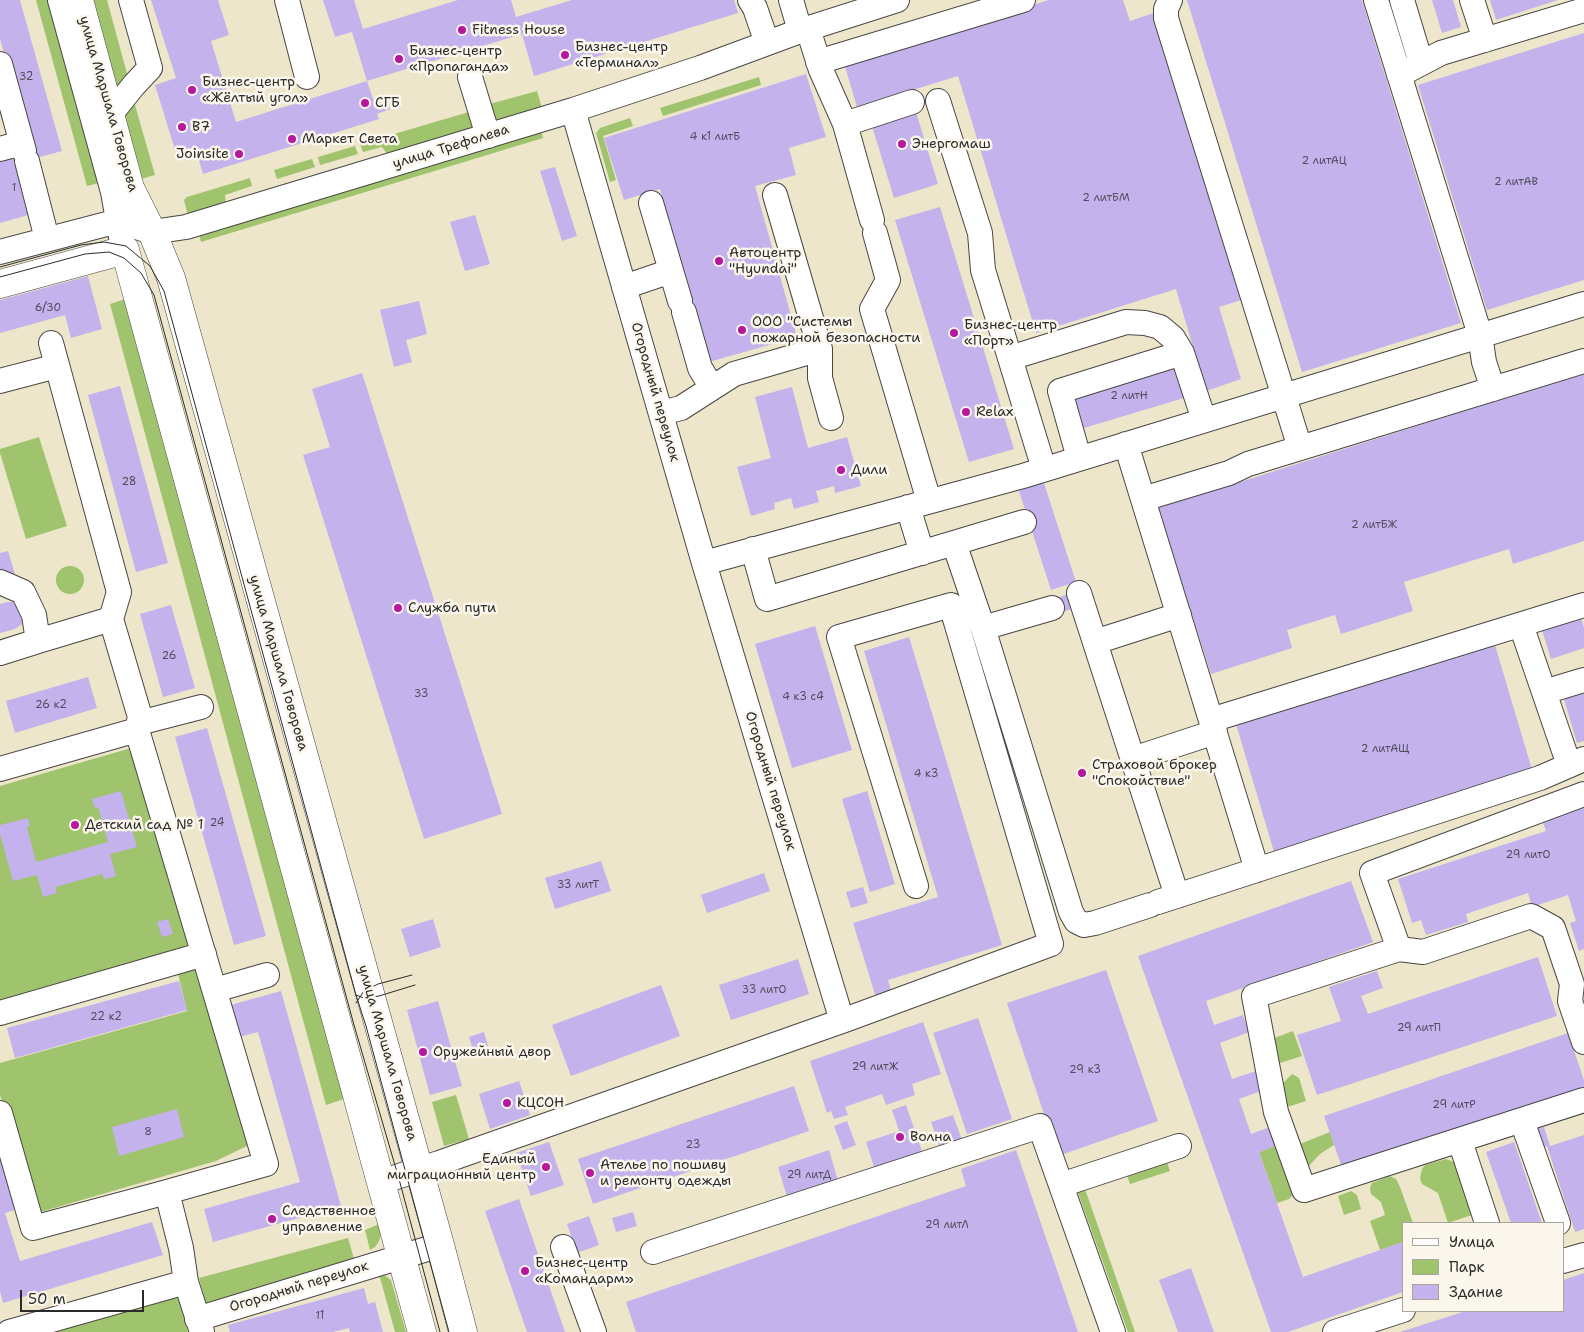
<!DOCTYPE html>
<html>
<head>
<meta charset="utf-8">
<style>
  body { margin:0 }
  #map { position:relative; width:1584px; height:1332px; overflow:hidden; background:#ede6ca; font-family:"Shantell Sans",sans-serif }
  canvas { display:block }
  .legend { position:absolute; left:1402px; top:1222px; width:162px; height:90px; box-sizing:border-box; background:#fbf7ec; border:1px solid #a8a59f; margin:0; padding:6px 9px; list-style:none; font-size:15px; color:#2b2b2b }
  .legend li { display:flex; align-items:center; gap:10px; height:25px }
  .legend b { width:25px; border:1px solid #a8a59f }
  .scale { position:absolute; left:20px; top:1290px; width:124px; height:22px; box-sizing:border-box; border:2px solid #2b2b2b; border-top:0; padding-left:6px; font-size:15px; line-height:18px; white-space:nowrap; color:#2b2b2b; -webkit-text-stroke:4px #fbf7ec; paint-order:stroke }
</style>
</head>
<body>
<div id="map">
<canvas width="1584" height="1332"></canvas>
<ul class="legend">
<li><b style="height:6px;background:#fff"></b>Улица</li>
<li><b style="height:14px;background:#a0c36d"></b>Парк</li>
<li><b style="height:14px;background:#c4b2ed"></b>Здание</li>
</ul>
<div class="scale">50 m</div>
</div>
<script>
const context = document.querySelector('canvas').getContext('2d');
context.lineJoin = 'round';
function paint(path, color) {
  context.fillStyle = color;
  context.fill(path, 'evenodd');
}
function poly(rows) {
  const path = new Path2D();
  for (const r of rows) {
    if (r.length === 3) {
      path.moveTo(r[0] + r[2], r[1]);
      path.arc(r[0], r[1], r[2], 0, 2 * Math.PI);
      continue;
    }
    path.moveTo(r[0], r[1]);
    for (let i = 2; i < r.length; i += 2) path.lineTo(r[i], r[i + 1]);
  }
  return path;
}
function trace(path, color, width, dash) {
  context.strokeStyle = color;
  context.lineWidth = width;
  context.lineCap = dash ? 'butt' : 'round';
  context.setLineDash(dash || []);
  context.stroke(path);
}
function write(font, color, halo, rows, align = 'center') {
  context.font = font + ' "Shantell Sans",sans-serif';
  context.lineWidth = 5;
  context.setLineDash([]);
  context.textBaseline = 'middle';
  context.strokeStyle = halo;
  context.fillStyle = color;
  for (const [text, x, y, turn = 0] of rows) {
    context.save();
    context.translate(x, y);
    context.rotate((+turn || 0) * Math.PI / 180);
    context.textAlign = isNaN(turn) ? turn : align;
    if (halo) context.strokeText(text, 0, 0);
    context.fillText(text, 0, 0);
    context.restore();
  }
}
const green = poly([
  [36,0,51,0,99,183,87,186],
  [88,0,107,0,129,81,118,93],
  [759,77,761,85,663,116,660,108],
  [537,91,542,108,497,122,486,105],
  [133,98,155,175,141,179,120,119],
  [469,112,474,129,389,156,382,147,363,152,360,144],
  [630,118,633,126,603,136,616,180,610,182,596,133,600,128],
  [541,131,543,138,201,242,199,235],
  [355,146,358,154,320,165,318,157],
  [312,159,315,167,277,179,274,170],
  [250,178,252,186,225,195,226,205,188,216,184,200,187,197],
  [125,299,344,1099,326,1105,110,304],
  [39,437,67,526,26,539,0,453,0,449],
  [70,580,14],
  [138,746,199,949,0,1008,0,786],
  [200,962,253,1143,216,1161,37,1213,0,1095,0,1063,187,1011,177,970],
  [1293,1031,1302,1056,1277,1064,1269,1040],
  [1292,1074,1299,1078,1306,1101,1284,1108,1280,1086],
  [456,1095,469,1139,444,1146,432,1102],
  [1330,1132,1334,1145,1320,1154,1305,1170,1295,1146],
  [1280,1144,1294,1188,1293,1195,1289,1199,1277,1203,1259,1152],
  [1446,1159,1456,1163,1475,1214,1448,1223,1438,1193,1422,1184,1420,1178,1422,1169,1425,1165],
  [1167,1162,1170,1171,1130,1184,1127,1175],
  [1390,1176,1396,1179,1400,1187,1413,1223,1403,1223,1403,1242,1380,1250,1370,1221,1385,1215,1381,1202,1371,1194,1370,1188,1372,1183],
  [1085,1189,1135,1332,1128,1332,1077,1190],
  [1351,1191,1357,1195,1361,1209,1344,1215,1338,1196],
  [379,1224,381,1234,379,1241,375,1247,370,1250,365,1230],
  [348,1238,355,1262,206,1303,199,1278],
  [379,1274,384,1275,391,1280,406,1332,395,1332],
  [178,1293,188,1332,36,1332]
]);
const building = poly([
  [0,0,20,0,62,151,21,162,35,213,0,223,0,156,31,149,0,39],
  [151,0,218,0,229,35,211,41,236,122,367,81,373,99,386,96,390,109,377,114,379,119,203,174,195,147,176,153,155,85,176,78],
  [323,0,354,0,363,29,458,0,511,0,516,17,572,0,734,0,738,13,534,76,522,34,367,81,352,32,335,37],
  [1049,0,1123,0,1130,21,1157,12,1248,298,1219,307,1241,379,1206,391,1176,289,1036,333,958,76,857,107,844,63],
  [1187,0,1362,0,1461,323,1302,372],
  [1432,0,1453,0,1461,27,1442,33],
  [1490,0,1558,0,1496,20],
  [1584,33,1584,280,1487,310,1418,85],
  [806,74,826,137,789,148,796,175,755,186,797,337,709,362,660,189,624,200,604,138],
  [916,112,938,184,894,198,872,126],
  [555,167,577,236,562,241,540,171],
  [940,207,1014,449,969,462,895,220],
  [475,215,490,264,465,271,450,222],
  [88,276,102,329,71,338,65,315,0,333,0,300],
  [419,301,427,334,406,340,412,362,394,367,380,310],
  [1174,364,1184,398,1084,428,1074,395],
  [362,373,502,814,424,839,303,455,330,447,312,389],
  [1584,373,1584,541,1513,564,1509,549,1404,582,1413,611,1341,634,1335,615,1287,630,1292,648,1211,674,1158,508],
  [120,386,168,563,136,572,88,395],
  [792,387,808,448,847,437,861,486,835,493,834,486,816,491,819,502,794,509,791,498,774,503,775,509,751,516,737,467,771,458,755,397],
  [1043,480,1076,582,1051,590,1018,488],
  [8,551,15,574,0,578,0,553],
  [1069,594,1074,608,1061,613,1056,598],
  [7,602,15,602,25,619,21,625,15,629,0,633,0,604],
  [171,605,195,688,163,697,140,614],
  [1581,617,1584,628,1584,648,1551,659,1542,630],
  [815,626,852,750,792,768,755,644],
  [909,637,1002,945,888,980,893,999,878,1004,853,923,938,897,864,651],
  [1495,645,1533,773,1274,852,1236,724],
  [88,677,97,708,15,733,6,701],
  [1584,693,1584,741,1577,743,1564,699],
  [207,728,266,936,234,945,175,737],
  [121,791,137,847,110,854,116,876,104,879,102,874,55,887,57,893,43,897,37,875,13,881,0,834,0,825,28,818,30,826,27,827,36,862,108,842,98,807,95,808,92,799],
  [867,791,895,884,870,892,842,799],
  [1584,802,1584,949,1579,951,1570,923,1576,921,1568,895,1532,907,1528,893,1466,914,1468,922,1426,935,1421,920,1412,923,1398,879,1546,831,1541,816],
  [601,861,611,891,555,909,545,878],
  [764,873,770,891,707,913,701,895],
  [1351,881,1373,942,1206,1001,1214,1025,1243,1015,1249,1032,1220,1043,1232,1079,1262,1069,1269,1088,1239,1099,1251,1134,1270,1127,1276,1146,1259,1152,1303,1277,1403,1242,1403,1292,1288,1332,1271,1332,1138,956],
  [863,887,868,903,851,908,846,892],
  [168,919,173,934,162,937,157,922],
  [433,919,441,947,410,957,401,929],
  [1538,957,1557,1016,1317,1095,1297,1035,1341,1021,1329,987,1377,971,1383,988,1361,996,1368,1014],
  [798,959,809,994,731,1020,719,985],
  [1106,970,1158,1121,1058,1156,1007,1003],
  [179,981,187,1010,15,1058,7,1028],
  [661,985,680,1036,571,1076,552,1025],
  [281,991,341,1206,213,1242,204,1209,300,1182,258,1032,236,1038,227,1006],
  [438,1001,462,1086,430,1095,407,1010],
  [978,1018,1012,1119,967,1134,933,1033],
  [923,1022,941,1074,912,1084,915,1095,886,1105,882,1094,845,1107,848,1115,834,1119,831,1111,827,1113,810,1061],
  [484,1032,488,1046,473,1050,469,1037],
  [1568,1033,1584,1080,1584,1095,1345,1176,1324,1116],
  [519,1081,530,1115,490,1129,479,1094],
  [794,1086,809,1131,593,1204,578,1159],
  [906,1105,924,1157,876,1173,866,1142,899,1131,892,1110],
  [177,1109,184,1137,119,1156,112,1127],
  [953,1115,962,1140,940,1148,931,1122],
  [847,1121,856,1145,843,1150,834,1126],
  [1544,1127,1550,1146,1584,1135,1584,1229,1575,1232,1547,1146,1538,1149,1532,1131],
  [0,1137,22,1208,5,1213,20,1261,152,1222,163,1255,3,1303,0,1291],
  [549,1142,564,1185,531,1196,516,1153],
  [1514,1142,1542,1223,1511,1223,1486,1152],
  [829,1150,839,1184,788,1200,778,1167],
  [1016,1150,1078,1332,636,1332,626,1302,966,1186,961,1169],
  [519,1199,565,1332,527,1332,485,1211],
  [633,1212,637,1226,616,1232,612,1218],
  [589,1216,599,1245,577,1253,567,1224],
  [1191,1268,1214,1332,1178,1332,1159,1280],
  [1584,1273,1584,1332,1400,1332,1466,1311,1563,1311,1563,1280],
  [364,1288,368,1304,375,1302,383,1332,350,1332,349,1328,333,1332,230,1332,228,1325]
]);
const minor = poly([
  [60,0,113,192,121,237],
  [287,0,307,77],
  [750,0,755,8,767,43],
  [791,0,800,31],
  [1170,0,1166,9,1166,18,1300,448],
  [1376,0,1480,335,1484,362,1493,389],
  [1402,0,1421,63],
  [1472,0,1485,40],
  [808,29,821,70,845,124,872,220],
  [818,62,1023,0],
  [0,64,24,151],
  [1399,75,1441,53,1584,10],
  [470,77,488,136],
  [938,101,980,233,983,270,1044,469],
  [95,119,110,115,134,85,150,68,131,0],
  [845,124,912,102],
  [0,149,22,143],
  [27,161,47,239],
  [775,195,820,349,820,378,831,418],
  [651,203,680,301],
  [875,233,888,280,872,309,929,501],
  [0,252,118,221,152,232,186,227,573,110,700,68,800,31,897,0],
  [624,287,671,271],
  [684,312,700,368,712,388],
  [51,343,119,592,111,619,140,717,137,730],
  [1010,358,1126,322,1145,323,1160,327,1173,338,1182,353,1204,420],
  [0,381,57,366],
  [661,413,681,408,734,374,820,349],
  [1126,444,1257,870],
  [1079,458,1060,391,1182,353],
  [1143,499,1229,473,1248,464,1584,361],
  [908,507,922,553],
  [954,543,983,628,1071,912,1076,921,1084,925,1095,923,1150,905],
  [753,549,767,599,1024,522],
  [704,563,1023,476,1584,304],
  [0,582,23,592,34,615,38,641,0,653],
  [1079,593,1177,896],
  [1521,625,1569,765],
  [983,628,1052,608],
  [38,641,111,619],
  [1095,642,1179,615],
  [1544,692,1584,680],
  [1211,720,1584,605],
  [139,723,201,707],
  [1133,759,1215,732],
  [0,769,137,730,266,1164,167,1192,181,1248,186,1282,202,1332],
  [1158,902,1540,778,1584,759],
  [1399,949,1372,873,1584,794],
  [215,990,267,975],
  [0,1013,204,954],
  [842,1021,1051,944,951,605,839,637,916,886],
  [1584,1042,1570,1001,1572,984,1553,928,1531,916,1423,952,1399,949,1254,996,1276,1112,1304,1190,1584,1100],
  [0,1113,33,1228,167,1192],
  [1522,1121,1558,1223],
  [1460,1141,1487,1223],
  [381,1182,439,1163,842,1021,704,563,573,110],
  [1061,1185,1179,1146],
  [563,1247,594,1332],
  [653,1252,1040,1126,1113,1332],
  [1563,1261,1584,1255],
  [197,1319,440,1245],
  [9,1332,186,1282],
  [1335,1332,1403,1310]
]);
const major = poly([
  [79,0,130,188,152,232,171,278,440,1245,463,1332],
  [0,284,125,250,422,1332]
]);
const tram = poly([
  [0,267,81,245,104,242,126,246,150,266,164,291,356,995,366,1026,449,1332],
  [0,277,85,254,109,252,124,258,141,273,154,295,354,1025,399,1179,440,1332],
  [356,995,364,998,379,996,415,985],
  [356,1003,364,991,378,984,412,975]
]);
const markers = [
  [462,30,5,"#b5179e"],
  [565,55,5,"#b5179e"],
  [399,59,5,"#b5179e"],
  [192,90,5,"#b5179e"],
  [365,103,5,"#b5179e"],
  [182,127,5,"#b5179e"],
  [292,139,5,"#b5179e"],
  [902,144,5,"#b5179e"],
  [239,154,5,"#b5179e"],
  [719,261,5,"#b5179e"],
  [742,330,5,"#b5179e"],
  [954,333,5,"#b5179e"],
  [966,412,5,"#b5179e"],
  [841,470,5,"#b5179e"],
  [398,608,5,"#b5179e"],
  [1082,773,5,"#b5179e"],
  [75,825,5,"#b5179e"],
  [423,1052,5,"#b5179e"],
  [507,1103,5,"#b5179e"],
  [900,1137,5,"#b5179e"],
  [546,1167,5,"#b5179e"],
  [590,1173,5,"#b5179e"],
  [272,1219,5,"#b5179e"],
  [525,1271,5,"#b5179e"]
];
const numberNames = [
  ["32",26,77],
  ["4 к1 литБ",715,137],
  ["2 литАЦ",1324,161],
  ["2 литАВ",1516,182],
  ["1",14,188],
  ["2 литБМ",1106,198],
  ["6/30",48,308],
  ["2 литН",1129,396],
  ["28",129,482],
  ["2 литБЖ",1374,525],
  ["26",169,656],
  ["33",421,694],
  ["4 к3 с4",803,697],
  ["26 к2",51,705],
  ["2 литАЩ",1385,749],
  ["4 к3",926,774],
  ["24",217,823],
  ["29 литО",1528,855],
  ["33 литТ",578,885],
  ["33 литО",764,990],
  ["22 к2",106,1017],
  ["29 литП",1419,1028],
  ["29 литЖ",875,1067],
  ["29 к3",1085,1070],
  ["29 литР",1454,1105],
  ["8",148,1132],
  ["23",693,1145],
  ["29 литД",809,1175],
  ["29 литЛ",947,1225],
  ["11",320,1316]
];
const poiNames = [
  ["Fitness House",472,30],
  ["Бизнес-центр",575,47],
  ["«Терминал»",575,63],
  ["Бизнес-центр",409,51],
  ["«Пропаганда»",409,67],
  ["Бизнес-центр",202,82],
  ["«Жёлтый угол»",202,98],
  ["СГБ",375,103],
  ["В7",192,127],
  ["Маркет Света",302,139],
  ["Энергомаш",912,144],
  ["Joinsite",229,154,"right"],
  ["Автоцентр",729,253],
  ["\"Hyundai\"",729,269],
  ["ООО \"Системы",752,322],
  ["пожарной безопасности",752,338],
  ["Бизнес-центр",964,325],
  ["«Порт»",964,341],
  ["Relax",976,412],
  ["Дили",851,470],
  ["Служба пути",408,608],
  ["Страховой брокер",1092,765],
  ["\"Спокойствие\"",1092,781],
  ["Детский сад № 1",85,825],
  ["Оружейный двор",433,1052],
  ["КЦСОН",517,1103],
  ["Волна",910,1137],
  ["Единый",536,1159,"right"],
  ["миграционный центр",536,1175,"right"],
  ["Ателье по пошиву",600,1165],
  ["и ремонту одежды",600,1181],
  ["Следственное",282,1211],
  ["управление",282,1227],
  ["Бизнес-центр",535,1263],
  ["«Командарм»",535,1279]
];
const streetNames = [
  ["улица Маршала Говорова",108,104,74],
  ["улица Трефолева",451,147,-17],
  ["Огородный переулок",655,392,74],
  ["улица Маршала Говорова",278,663,74],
  ["Огородный переулок",770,781,73],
  ["улица Маршала Говорова",387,1053,74],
  ["Огородный переулок",299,1287,-17]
];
paint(green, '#a0c36d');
paint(building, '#c4b2ed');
trace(minor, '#484743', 26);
trace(major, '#484743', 29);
trace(minor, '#fff', 24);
trace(major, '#fff', 28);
trace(tram, '#2b2b2b', 1);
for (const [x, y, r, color] of markers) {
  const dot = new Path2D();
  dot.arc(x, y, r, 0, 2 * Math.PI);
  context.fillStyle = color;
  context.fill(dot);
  trace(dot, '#fbf7ec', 2);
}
write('11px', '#514d5c', null, numberNames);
write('14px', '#2b2b2b', '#fbf7ec', poiNames, 'left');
write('14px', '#2b2b2b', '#fbf7ec', streetNames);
</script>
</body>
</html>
